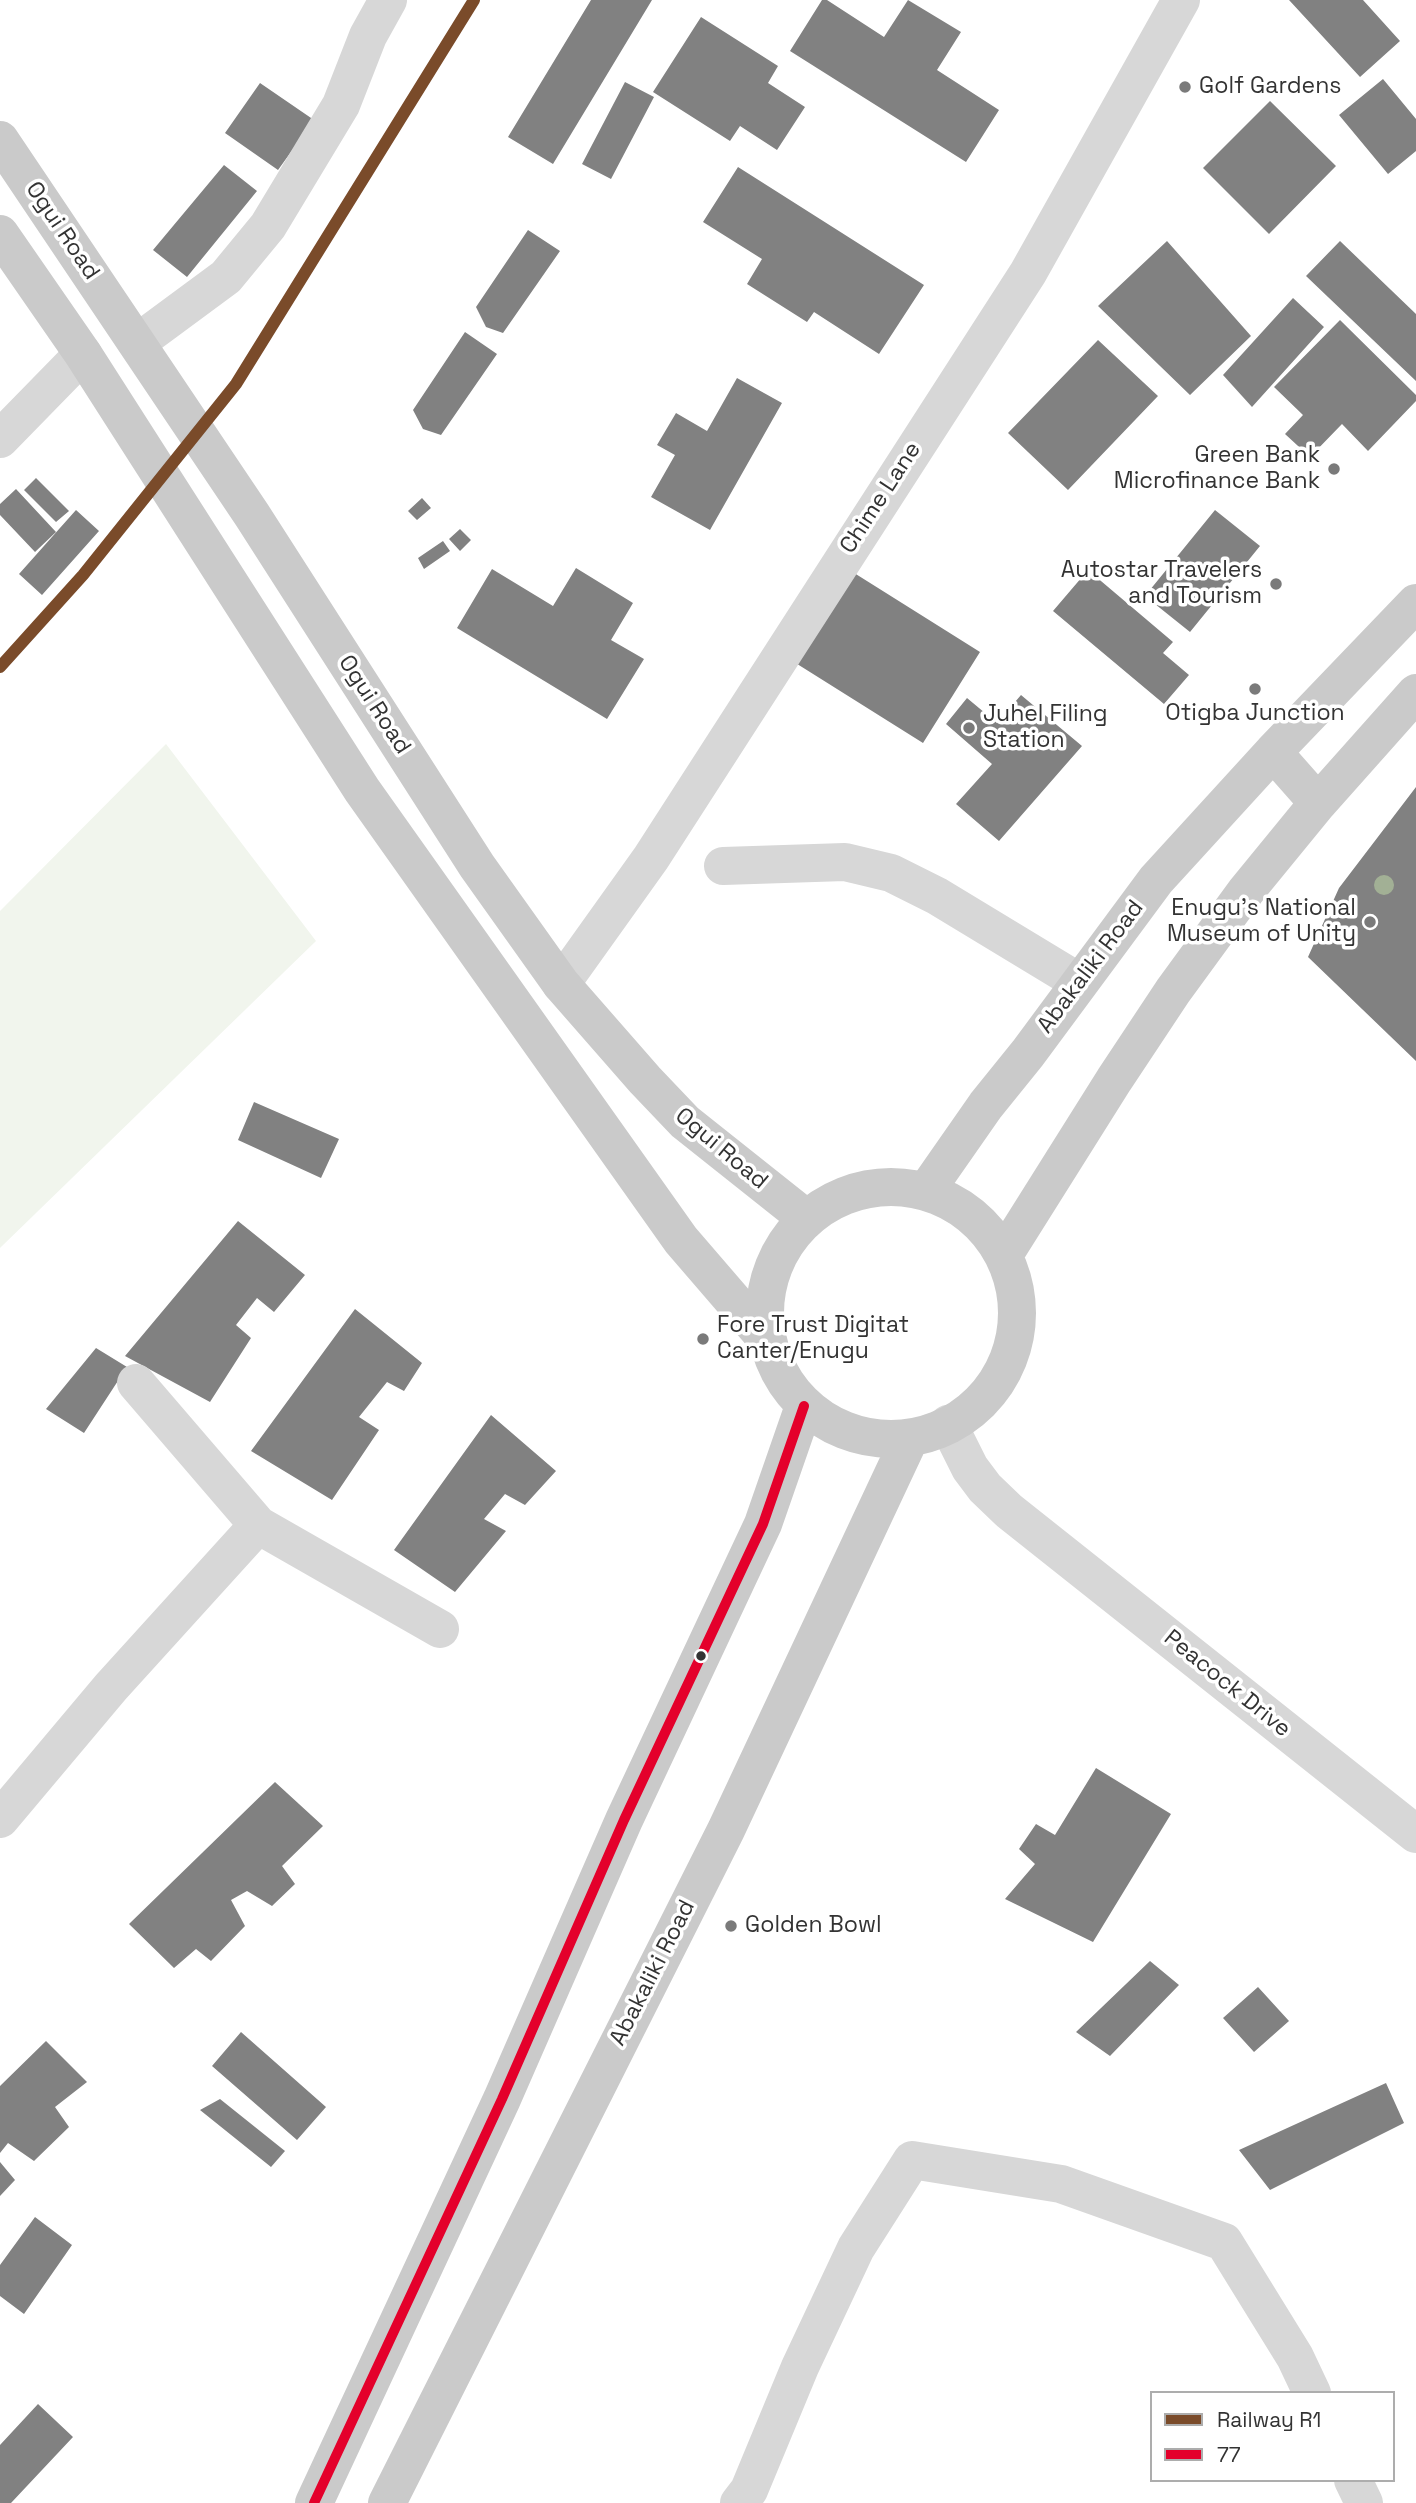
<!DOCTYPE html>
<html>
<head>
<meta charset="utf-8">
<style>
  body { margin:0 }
  #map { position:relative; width:1416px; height:2503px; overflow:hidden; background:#fff; font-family:"Space Grotesk",sans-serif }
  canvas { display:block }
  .legend { position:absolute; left:1150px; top:2391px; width:245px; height:91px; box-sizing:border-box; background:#fff; border:2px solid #adadad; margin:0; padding:9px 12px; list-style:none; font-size:21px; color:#333 }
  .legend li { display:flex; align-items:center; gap:14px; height:35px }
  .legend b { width:35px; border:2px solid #adadad }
</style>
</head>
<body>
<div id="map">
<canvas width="1416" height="2503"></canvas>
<ul class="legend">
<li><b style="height:9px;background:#7a4b2a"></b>Railway R1</li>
<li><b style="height:9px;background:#e4002b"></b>77</li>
</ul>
</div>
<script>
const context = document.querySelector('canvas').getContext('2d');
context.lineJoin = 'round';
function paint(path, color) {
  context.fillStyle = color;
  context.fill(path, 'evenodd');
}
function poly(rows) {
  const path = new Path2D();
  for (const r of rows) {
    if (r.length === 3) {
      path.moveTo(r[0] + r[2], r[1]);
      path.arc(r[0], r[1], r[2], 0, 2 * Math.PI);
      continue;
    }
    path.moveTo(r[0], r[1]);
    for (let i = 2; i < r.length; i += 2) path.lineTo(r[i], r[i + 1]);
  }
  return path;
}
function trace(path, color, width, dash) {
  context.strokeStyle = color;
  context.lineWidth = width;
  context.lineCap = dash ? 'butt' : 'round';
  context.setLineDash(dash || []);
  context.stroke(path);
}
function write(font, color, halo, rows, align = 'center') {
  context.font = font + ' "Space Grotesk",sans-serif';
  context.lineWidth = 7;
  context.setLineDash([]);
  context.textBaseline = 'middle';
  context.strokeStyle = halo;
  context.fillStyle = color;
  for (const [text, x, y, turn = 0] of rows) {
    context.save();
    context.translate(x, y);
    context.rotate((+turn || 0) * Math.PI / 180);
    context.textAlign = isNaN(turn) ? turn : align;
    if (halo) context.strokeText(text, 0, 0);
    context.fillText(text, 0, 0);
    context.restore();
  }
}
const green = poly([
  [166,744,316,941,0,1248,0,911]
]);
const building = poly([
  [591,0,652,0,553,164,508,137],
  [822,0,827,0,884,37,908,0,961,32,937,70,999,110,966,162,790,51],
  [1289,0,1363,0,1400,41,1360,77],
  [701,17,778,66,768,83,805,107,777,150,740,126,730,141,653,92],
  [1383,79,1416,119,1416,151,1388,174,1339,115],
  [625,82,654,97,611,179,582,164],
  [260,83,314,120,278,170,225,133],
  [1270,101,1336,166,1269,234,1203,168],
  [224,165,257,191,187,277,153,250],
  [738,167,924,285,879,354,814,312,807,322,747,284,762,259,703,222],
  [528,230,560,251,503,333,486,327,476,307],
  [1167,241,1251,336,1190,395,1098,306],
  [1340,241,1416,314,1416,381,1306,276],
  [1293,298,1324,327,1252,407,1223,375],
  [1340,320,1416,395,1416,401,1368,451,1342,424,1310,457,1285,434,1303,415,1274,387],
  [465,332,497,354,441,435,423,429,413,410],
  [1098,340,1158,396,1068,490,1008,433],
  [737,378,782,403,710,530,651,497,675,455,657,445,676,413,707,431],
  [36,478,69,511,56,522,24,490],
  [16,489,56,532,35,552,0,515,0,504],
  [422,498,431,508,417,520,408,511],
  [76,510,99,531,42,595,19,574],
  [1215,510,1260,546,1190,632,1145,596],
  [460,529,471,540,460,551,449,539],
  [443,541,450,551,424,569,418,558],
  [576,568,633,603,611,640,644,659,607,719,457,628,492,569,553,606],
  [1088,570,1173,642,1163,653,1189,675,1164,704,1053,611],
  [851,571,980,652,923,743,794,662],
  [1021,695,1082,746,999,841,956,804,992,764,946,724,967,698,997,723],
  [1416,787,1416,1061,1308,957,1339,888],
  [254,1102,339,1139,321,1178,238,1140],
  [238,1221,305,1275,274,1312,257,1298,236,1325,251,1338,210,1402,125,1356],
  [355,1309,422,1363,404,1391,387,1382,359,1417,379,1430,332,1500,251,1451],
  [96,1348,127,1367,84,1433,46,1409],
  [491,1415,556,1471,525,1505,505,1494,484,1519,506,1531,455,1592,394,1550],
  [1096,1768,1171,1814,1093,1942,1005,1899,1035,1864,1019,1849,1036,1824,1055,1835],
  [275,1782,323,1826,282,1866,295,1884,272,1906,247,1891,231,1900,245,1926,211,1961,196,1949,174,1968,129,1924],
  [1150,1961,1179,1985,1110,2056,1076,2032],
  [1258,1987,1289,2021,1254,2052,1223,2018],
  [241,2032,326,2107,297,2140,212,2066],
  [46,2041,87,2082,55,2107,69,2127,34,2161,8,2143,0,2153,0,2086],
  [1386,2083,1404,2123,1270,2190,1239,2150],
  [220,2099,285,2151,271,2167,200,2110],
  [0,2162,15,2180,0,2196],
  [35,2217,72,2245,24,2314,0,2296,0,2265],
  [38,2404,73,2437,11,2503,0,2503,0,2445]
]);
const minor = poly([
  [138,342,226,277,268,226,341,105,368,36,388,0],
  [0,439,83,354],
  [723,866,845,862,891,873,937,896,1079,982],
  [561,984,651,858,1028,273,1181,0],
  [136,1383,258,1525,440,1629],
  [948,1424,970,1468,985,1488,1009,1511,1416,1834],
  [0,1819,111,1687,258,1525],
  [1353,2480,1364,2503],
  [739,2503,749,2490,800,2367,856,2248,912,2160,1061,2184,1224,2242,1295,2357,1312,2393]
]);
const major = poly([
  [0,140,252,515,477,866,561,984,645,1080,685,1122,807,1219],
  [0,234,83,354,362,790,681,1240,768,1341],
  [1273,752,1318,803],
  [891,1313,126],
  [926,1191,986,1105,1028,1053,1156,880,1273,752,1416,603],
  [1004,1255,1114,1080,1173,991,1246,891,1318,803,1416,693],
  [314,2503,502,2099,624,1820,763,1524,804,1406],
  [387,2503,726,1830,910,1438]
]);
const bus1 = poly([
  [314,2503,502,2099,624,1820,763,1524,804,1406]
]);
const rail1 = poly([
  [0,667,83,575,236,384,474,0]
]);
const trees = [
  [1384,885]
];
const markers = [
  [1185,87,7,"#7a7a7a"],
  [1334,469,7,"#7a7a7a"],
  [1276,584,7,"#7a7a7a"],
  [1255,689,7,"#7a7a7a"],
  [969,728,7,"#7a7a7a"],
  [1370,922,7,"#7a7a7a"],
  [703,1339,7,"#7a7a7a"],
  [701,1656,6,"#333"],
  [731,1926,7,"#7a7a7a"]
];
const poiNames = [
  ["Golf Gardens",1199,87],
  ["Green Bank",1320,456,"right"],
  ["Microfinance Bank",1320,482,"right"],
  ["Autostar Travelers",1262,571,"right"],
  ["and Tourism",1262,597,"right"],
  ["Otigba Junction",1255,714,"center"],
  ["Juhel Filing",983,715],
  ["Station",983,741],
  ["Enugu's National",1356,909,"right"],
  ["Museum of Unity",1356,935,"right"],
  ["Fore Trust Digitat",717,1326],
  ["Canter/Enugu",717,1352],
  ["Golden Bowl",745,1926]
];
const streetNames = [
  ["Ogui Road",62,231,56],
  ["Chime Lane",881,498,-57],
  ["Ogui Road",374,705,57],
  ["Abakaliki Road",1091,967,-53],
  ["Ogui Road",721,1149,40],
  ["Peacock Drive",1227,1684,39],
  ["Abakaliki Road",653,1973,-63]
];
paint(green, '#f1f5ed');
paint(building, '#818181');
trace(minor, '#d7d7d7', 38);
trace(major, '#cacaca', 38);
trace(bus1, '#e4002b', 10);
trace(rail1, '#7a4b2a', 12);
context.fillStyle = '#a2b095';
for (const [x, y] of trees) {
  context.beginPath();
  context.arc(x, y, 10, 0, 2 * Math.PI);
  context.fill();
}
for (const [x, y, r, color] of markers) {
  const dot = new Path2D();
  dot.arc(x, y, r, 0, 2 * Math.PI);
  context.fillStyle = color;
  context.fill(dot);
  trace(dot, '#fff', 2.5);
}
write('23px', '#333', '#fff', poiNames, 'left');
write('23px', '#333', '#fff', streetNames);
</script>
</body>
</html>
